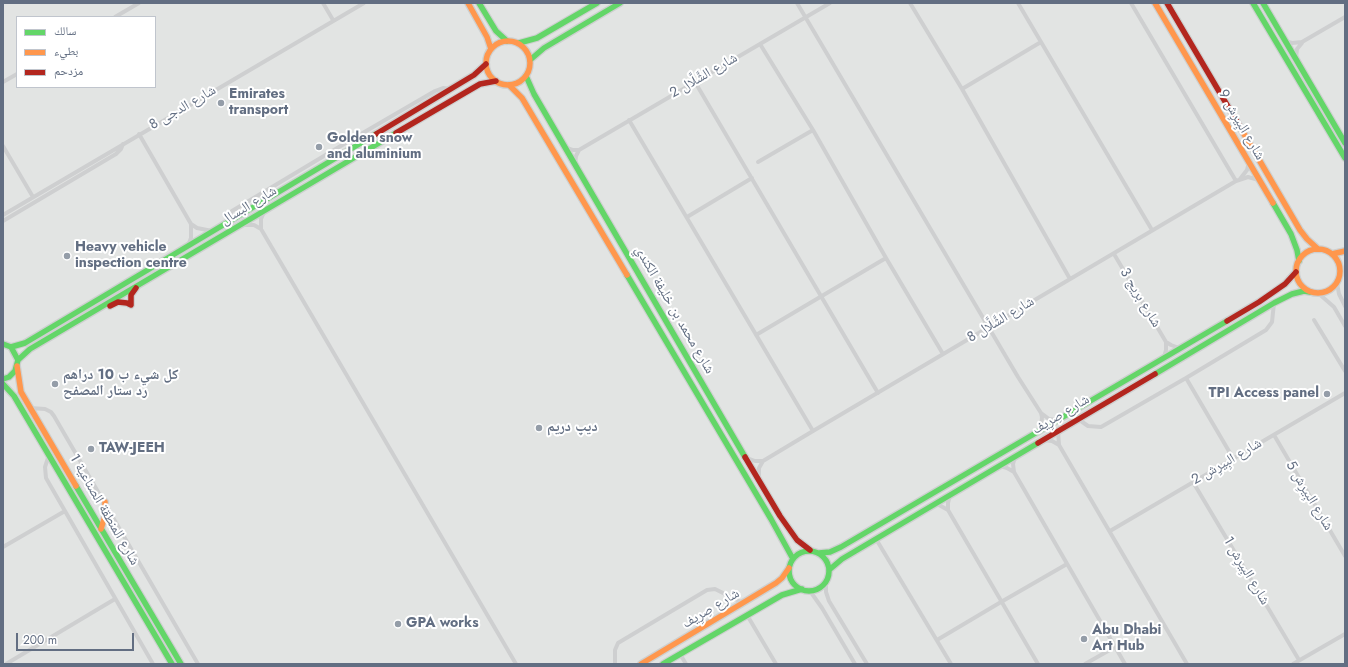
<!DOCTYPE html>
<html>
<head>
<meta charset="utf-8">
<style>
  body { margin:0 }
  #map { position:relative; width:1348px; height:667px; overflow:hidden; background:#f2f3f0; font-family:Jost,"Noto Naskh Arabic",sans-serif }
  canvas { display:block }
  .frame { position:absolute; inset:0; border:4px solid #626e82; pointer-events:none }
  .legend { position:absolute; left:16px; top:16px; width:140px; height:72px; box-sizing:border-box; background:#fff; border:1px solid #c0c5cd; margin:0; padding:5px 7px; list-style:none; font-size:12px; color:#626e82 }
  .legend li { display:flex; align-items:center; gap:8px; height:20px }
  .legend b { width:20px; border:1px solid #c0c5cd }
  .scale { position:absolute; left:16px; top:633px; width:118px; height:18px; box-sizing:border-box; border:2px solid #626e82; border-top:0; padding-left:5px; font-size:12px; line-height:14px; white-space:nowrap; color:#626e82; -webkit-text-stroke:3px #fff; paint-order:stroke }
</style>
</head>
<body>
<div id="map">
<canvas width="1348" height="667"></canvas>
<div class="frame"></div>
<ul class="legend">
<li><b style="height:5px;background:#63d668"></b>سالك</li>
<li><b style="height:5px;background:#ff974d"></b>بطيء</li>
<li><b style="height:5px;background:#b3261e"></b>مزدحم</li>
</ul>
<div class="scale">200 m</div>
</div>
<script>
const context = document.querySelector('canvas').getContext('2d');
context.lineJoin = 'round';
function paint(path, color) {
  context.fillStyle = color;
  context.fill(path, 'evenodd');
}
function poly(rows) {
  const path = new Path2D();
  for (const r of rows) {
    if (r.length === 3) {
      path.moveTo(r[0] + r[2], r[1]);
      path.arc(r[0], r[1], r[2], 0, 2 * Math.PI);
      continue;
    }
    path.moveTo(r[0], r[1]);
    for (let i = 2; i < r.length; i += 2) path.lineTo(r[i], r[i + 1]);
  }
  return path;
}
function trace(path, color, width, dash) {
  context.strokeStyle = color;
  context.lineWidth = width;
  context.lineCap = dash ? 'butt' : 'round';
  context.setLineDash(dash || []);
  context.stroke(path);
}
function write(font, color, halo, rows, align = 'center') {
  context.font = font + ' Jost,"Noto Naskh Arabic",sans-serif';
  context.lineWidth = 4;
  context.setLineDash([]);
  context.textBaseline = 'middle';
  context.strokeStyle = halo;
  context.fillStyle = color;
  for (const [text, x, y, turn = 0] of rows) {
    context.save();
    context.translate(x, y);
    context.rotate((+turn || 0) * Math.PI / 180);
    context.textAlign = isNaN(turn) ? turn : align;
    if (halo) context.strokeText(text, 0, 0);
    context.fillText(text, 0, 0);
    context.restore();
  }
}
const built = poly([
  [3,3,1345,3,1345,664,3,664],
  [17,17,155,17,155,87,17,87]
]);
const street = poly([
  [323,3,333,20],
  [797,3,1018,377,1041,413,1049,419,1056,420],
  [910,3,962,89,1070,279],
  [1018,3,1152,230],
  [1131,3,1236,181],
  [115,17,139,3],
  [1285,41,1292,43,1302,42,1345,17],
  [760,44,813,130,886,258,943,354],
  [1296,58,1297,49,1302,43],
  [3,82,17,74],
  [695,82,878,393],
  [962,89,1041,42],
  [629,120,813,431],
  [139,134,191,224,191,238,188,246],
  [3,146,33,197],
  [565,147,573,150,579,150],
  [758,162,813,130],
  [575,164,576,156,579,150,830,3],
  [1240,179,1247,170,1249,162],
  [264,212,261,219,261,229,516,664],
  [3,215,364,3],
  [687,217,752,178],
  [3,221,116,154,121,149,123,144],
  [191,224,197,228,212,231],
  [225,224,232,211,349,141,435,91,443,88,451,89],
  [242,225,254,225,261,229],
  [1114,254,1166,342,1171,345,1179,348],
  [1337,283,1339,294,1345,306],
  [1318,293,1334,307,1345,326],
  [1314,320,1345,371],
  [756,335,886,258],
  [1164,357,1166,350,1166,342],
  [1186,378,1233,458],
  [30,408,45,409,51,412,54,416,198,664],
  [1041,413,1042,417,1041,428],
  [1078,419,1088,426,1101,427,1186,378,1266,330,1272,322,1274,303],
  [1058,431,1059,445,1187,664],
  [1274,435,1345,556],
  [1043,440,1052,441,1059,445],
  [49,455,45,467,46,478,153,664],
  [1015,457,1013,464,1014,472,1125,664],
  [747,458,755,461,763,461],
  [1000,466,1007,468,1014,472],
  [759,478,759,468,763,461,813,431,1236,181,1248,177,1259,180],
  [1193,482,1299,660],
  [950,495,948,503,948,510,1038,664],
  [933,505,939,505,948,510],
  [1110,531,1345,393],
  [876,539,951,664],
  [3,547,65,511],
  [826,582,826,592,829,601,867,664],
  [810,591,822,608,855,664],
  [747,615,776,664],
  [937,640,1001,602,1067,564],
  [680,654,686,664],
  [6,664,115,599],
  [615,664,615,650,618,643,707,590,715,589,743,603],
  [1085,664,1115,647],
  [1293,664,1345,634]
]);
const fast = poly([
  [479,3,496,31,507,41],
  [1253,3,1345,158],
  [1263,3,1345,143],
  [519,43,537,38,597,3],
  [530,60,544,48,620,3],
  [526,76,534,94,745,457],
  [1273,203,1291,234,1297,250,1299,261],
  [627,275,771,519,793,559],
  [3,344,11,347,18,360,15,371,9,377,3,379],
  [11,347,25,343,376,134],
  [18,360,30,349,396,133],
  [1155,374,1274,303,1292,294,1304,291,1310,292],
  [3,384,14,396,172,664],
  [76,486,181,664],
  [809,571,20],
  [819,553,830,552,841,547,1227,321],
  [829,570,842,559,1038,443],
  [663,664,782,595,802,589]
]);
const slow = poly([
  [468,3,487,37,491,49],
  [1155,3,1273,203],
  [508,63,22],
  [509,85,522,98,627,275],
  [1240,127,1300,230,1307,239,1318,249],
  [1318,271,22],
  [1332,254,1345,251],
  [17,366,21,392,76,486],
  [101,529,105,516,105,502],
  [641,664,776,583,782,578,789,568]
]);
const jam = poly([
  [1167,3,1240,127],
  [396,133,480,84,496,81],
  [376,134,474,75,486,64],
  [110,306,118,302,127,303,131,305,131,295,136,288],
  [1227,321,1259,302,1285,284,1296,272],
  [1038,443,1155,374],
  [745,457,780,516,797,540,810,550]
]);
const markers = [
  [221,103,4,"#949da8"],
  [319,147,4,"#949da8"],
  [67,256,4,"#949da8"],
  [55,384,4,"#949da8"],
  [1327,394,4,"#949da8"],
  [539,428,4,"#949da8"],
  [91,449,4,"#949da8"],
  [398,624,4,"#949da8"],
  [1084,639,4,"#949da8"]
];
const streetNames = [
  ["شارع الشَّلَّال 2",704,76,-30],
  ["شارع الدجى 8",183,108,-30],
  ["شارع البِيرِش 9",1241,125,60],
  ["شارع البسال",249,206,-31],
  ["شارع بريج 3",1140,298,59],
  ["شارع محمد بن خليفة الكندي",674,310,60],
  ["شارع الشَّلَّال 8",1001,320,-31],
  ["شارع صِرِيف",1061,415,-31],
  ["شارع البِيرِش 2",1227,462,-30],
  ["شارع البِيرِش 5",1309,496,59],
  ["شارع المنطقة الصناعية 1",104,510,60],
  ["شارع البِيرِش 1",1246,571,59],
  ["شارع صِرِيف",711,609,-31]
];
const poiNames = [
  ["Emirates",229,95],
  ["transport",229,111],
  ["Golden snow",327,139],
  ["and aluminium",327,155],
  ["Heavy vehicle",75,248],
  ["inspection centre",75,264],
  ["كل شيء ب 10 دراهم",63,376],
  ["رد ستار المصفح",63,392],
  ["TPI Access panel",1319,394,"right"],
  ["دیپ دریم",547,428],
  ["TAW-JEEH",99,449],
  ["GPA works",406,624],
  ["Abu Dhabi",1092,631],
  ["Art Hub",1092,647]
];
paint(built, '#e2e4e3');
trace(fast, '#ced0d0', 8);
trace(slow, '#ced0d0', 8);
trace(jam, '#ced0d0', 8);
trace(street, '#cecfd0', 4);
trace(fast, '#63d668', 5.5);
trace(slow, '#ff974d', 5.5);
trace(jam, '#b3261e', 5.5);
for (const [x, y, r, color] of markers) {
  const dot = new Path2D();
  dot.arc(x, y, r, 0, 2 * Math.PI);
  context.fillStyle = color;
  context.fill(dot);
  trace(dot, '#fff', 1.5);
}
write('14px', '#626e82', '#fff', streetNames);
write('bold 14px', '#626e82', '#fff', poiNames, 'left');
</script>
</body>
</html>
